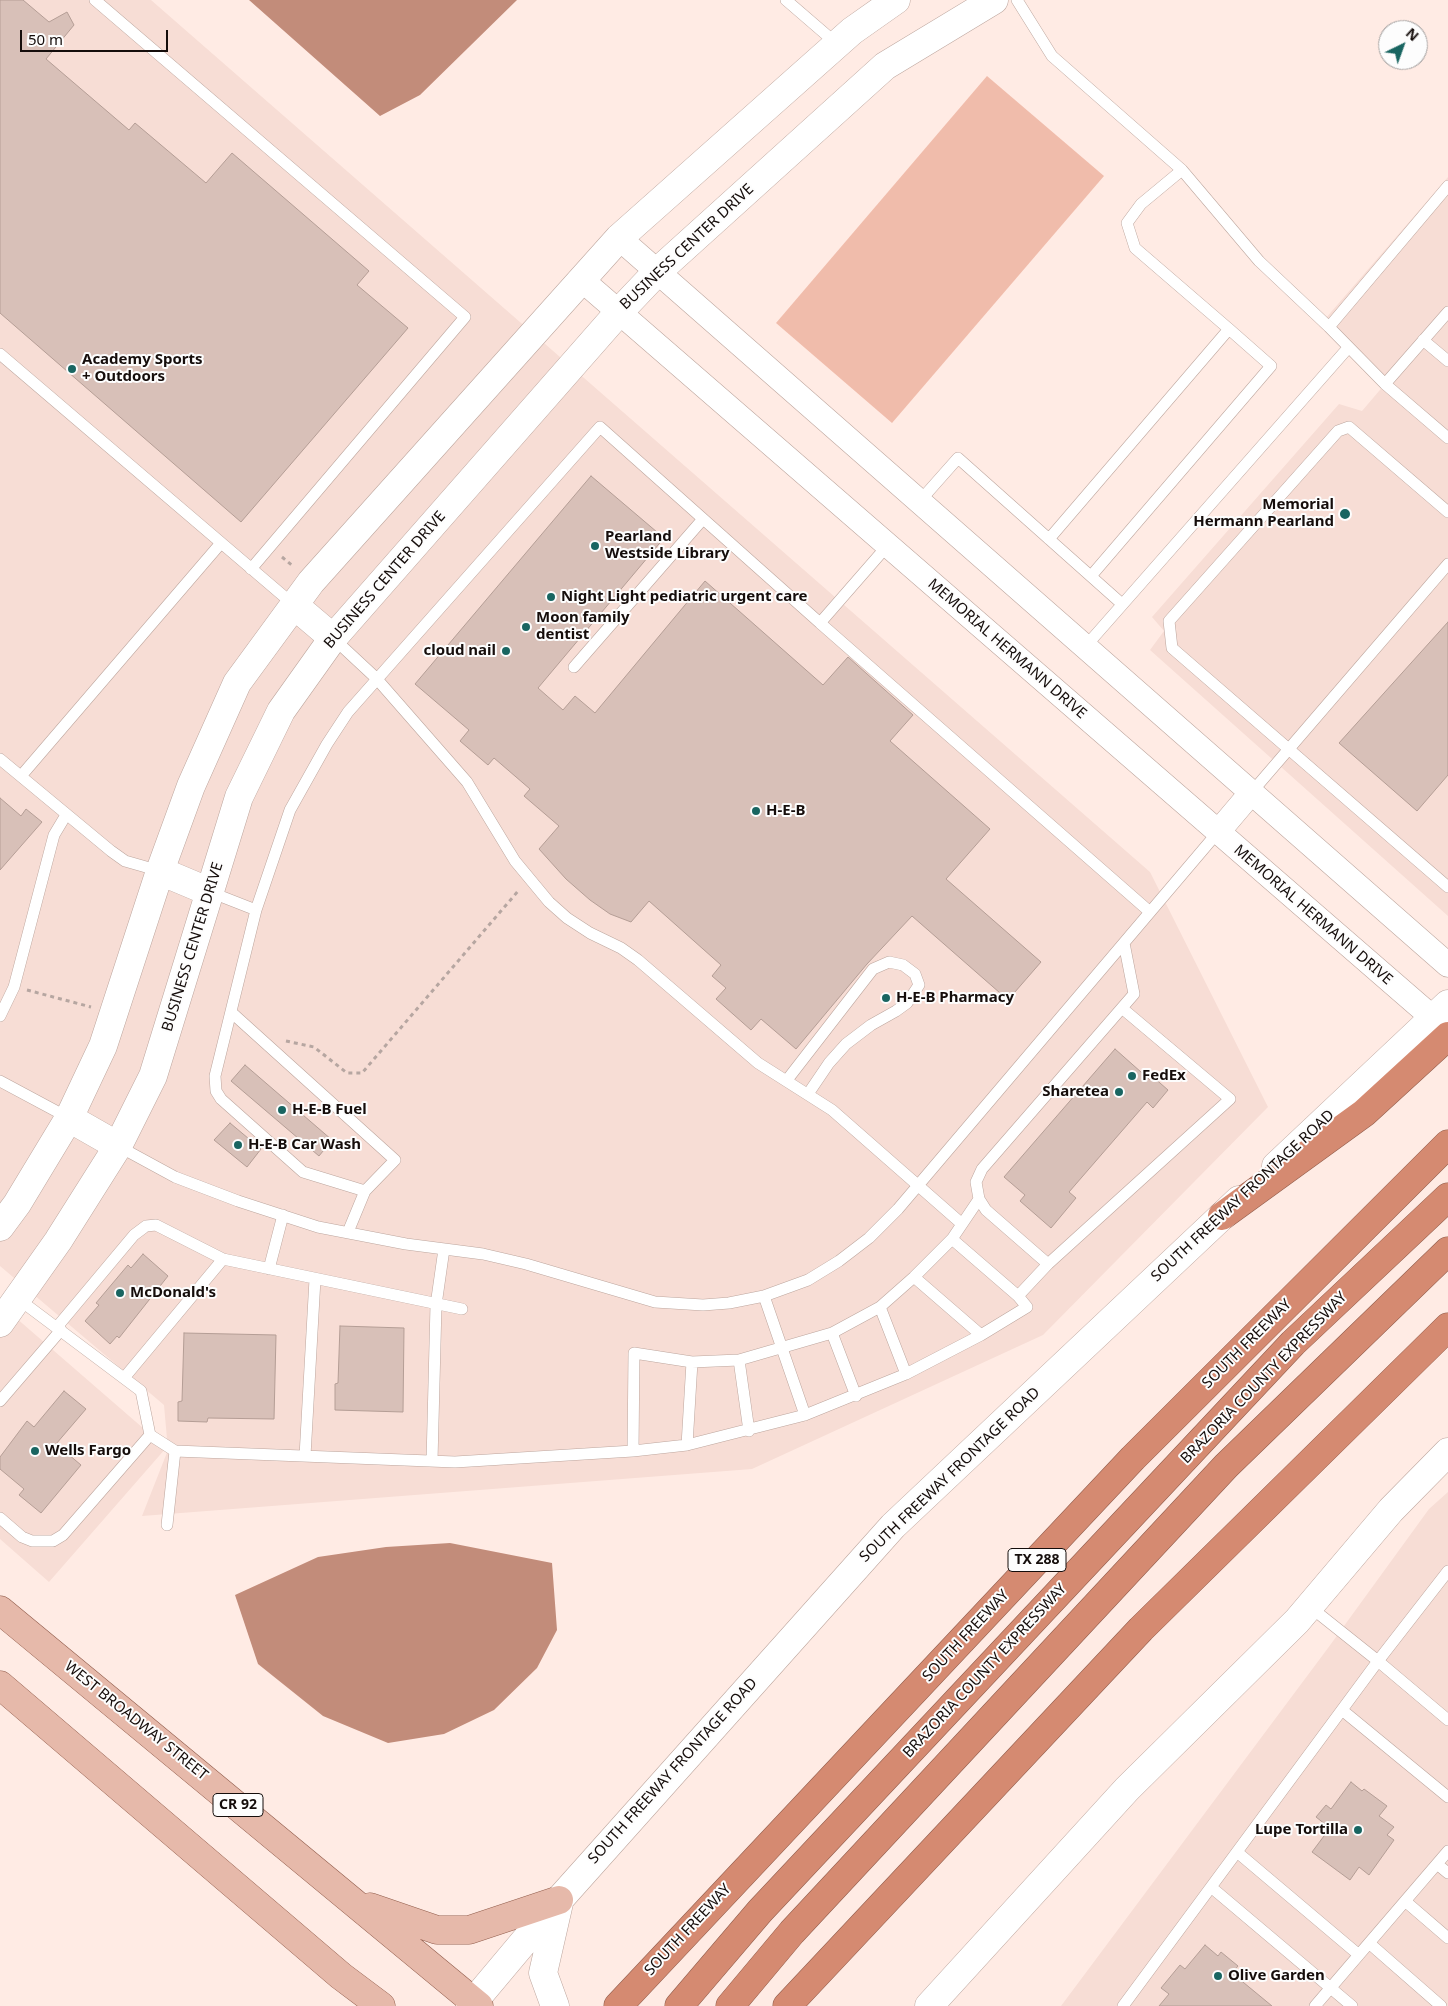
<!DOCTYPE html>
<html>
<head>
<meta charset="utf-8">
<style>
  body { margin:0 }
  #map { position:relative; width:1448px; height:2006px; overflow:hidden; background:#ffebe4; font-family:"Noto Sans",sans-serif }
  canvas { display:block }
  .north { position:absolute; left:1378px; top:20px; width:50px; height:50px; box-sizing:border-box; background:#fdfdfd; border:1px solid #a09d9c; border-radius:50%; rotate:42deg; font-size:14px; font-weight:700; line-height:20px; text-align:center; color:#150d0b }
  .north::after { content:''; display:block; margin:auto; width:18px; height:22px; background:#196561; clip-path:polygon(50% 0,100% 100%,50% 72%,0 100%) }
  .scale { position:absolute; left:20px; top:30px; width:148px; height:22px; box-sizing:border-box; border:2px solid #150d0b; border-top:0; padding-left:6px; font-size:15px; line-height:18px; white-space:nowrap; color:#150d0b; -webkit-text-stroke:4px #fdfdfd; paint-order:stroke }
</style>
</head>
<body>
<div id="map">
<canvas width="1448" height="2006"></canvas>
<div class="north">N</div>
<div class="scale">50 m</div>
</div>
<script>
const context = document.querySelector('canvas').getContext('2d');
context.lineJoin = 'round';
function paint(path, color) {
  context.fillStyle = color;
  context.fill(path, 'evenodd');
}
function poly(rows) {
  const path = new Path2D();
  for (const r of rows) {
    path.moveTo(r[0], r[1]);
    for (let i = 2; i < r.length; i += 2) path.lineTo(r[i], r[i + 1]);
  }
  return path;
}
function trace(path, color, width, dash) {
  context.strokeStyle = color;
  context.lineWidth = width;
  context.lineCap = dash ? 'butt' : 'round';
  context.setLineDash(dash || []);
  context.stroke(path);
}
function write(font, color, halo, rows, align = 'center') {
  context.font = font + ' "Noto Sans",sans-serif';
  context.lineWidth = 4;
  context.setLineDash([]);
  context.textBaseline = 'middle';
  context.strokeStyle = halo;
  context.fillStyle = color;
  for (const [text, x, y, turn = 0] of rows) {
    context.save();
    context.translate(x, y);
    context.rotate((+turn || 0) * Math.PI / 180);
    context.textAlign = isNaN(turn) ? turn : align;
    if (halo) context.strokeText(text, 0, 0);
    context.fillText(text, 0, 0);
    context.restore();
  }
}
const built = poly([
  [0,0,151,0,1150,872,1268,1107,1043,1335,752,1469,142,1516,168,1450,164,1405,0,1266],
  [1448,177,1448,916,1150,650,1164,631,1152,617,1339,404,1362,411,1385,384,1319,326],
  [0,1304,166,1448,49,1582,0,1539],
  [1448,1492,1448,2006,1061,2006,1328,1648,1429,1509]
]);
const green = poly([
  [987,76,1104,176,892,423,776,323]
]);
const water = poly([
  [249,0,517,0,420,95,380,116],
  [450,1543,552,1563,557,1630,537,1668,494,1710,444,1734,388,1743,323,1716,258,1664,235,1595,318,1557,386,1547]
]);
const building = poly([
  [0,0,23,0,49,22,67,12,74,25,46,59,129,130,135,123,206,183,232,153,369,271,357,285,408,328,241,522,0,313,0,0],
  [591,476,664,538,538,688,563,710,575,696,595,713,705,581,823,685,848,657,913,715,890,741,990,829,946,879,1041,962,1008,1000,912,916,867,964,796,1049,761,1019,751,1030,716,999,726,988,712,976,721,965,649,901,631,922,610,914,590,900,566,879,539,849,559,826,524,796,530,789,494,758,488,765,460,741,469,730,415,684,591,476],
  [1448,622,1448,775,1417,811,1339,743,1448,622],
  [0,798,21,816,26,809,42,822,0,870,0,798],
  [1115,1049,1150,1080,1152,1076,1168,1090,1153,1108,1147,1102,1069,1192,1076,1198,1051,1228,1020,1201,1025,1195,1004,1177,1115,1049],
  [245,1065,332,1140,319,1156,231,1081,245,1065],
  [230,1123,261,1149,247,1167,214,1140,230,1123],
  [143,1254,168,1276,119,1338,117,1336,110,1344,85,1321,99,1305,96,1303,128,1265,131,1268,143,1254],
  [340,1326,404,1328,403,1412,335,1410,335,1384,338,1383,340,1326],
  [184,1333,276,1335,274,1419,208,1418,207,1422,178,1421,178,1402,182,1401,184,1333],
  [64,1391,86,1409,56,1444,81,1465,41,1513,19,1495,24,1489,0,1469,0,1457,27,1421,34,1427,64,1391],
  [1351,1782,1362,1791,1364,1789,1387,1806,1379,1816,1394,1827,1387,1835,1394,1840,1369,1875,1359,1867,1350,1880,1312,1852,1330,1828,1316,1817,1326,1805,1331,1809,1351,1782],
  [1205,1945,1218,1956,1221,1952,1238,1966,1232,1973,1272,2006,1159,2006,1169,1994,1161,1988,1180,1965,1185,1969,1205,1945]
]);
const path = poly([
  [282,557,294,567],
  [27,990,91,1007],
  [286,1041,314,1047,347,1073,362,1073,519,890]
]);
const lane = poly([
  [95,0,465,317,251,569],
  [786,0,837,44],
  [1017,0,1052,56,1182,170,1141,204,1127,223,1135,248,1229,329],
  [1182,170,1259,261,1329,327],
  [1448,186,1329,327,1385,384,1448,438],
  [1423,340,1448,361],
  [0,354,294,605],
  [1385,384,1448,312],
  [919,502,958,458,1122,604],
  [1448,512,1349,427,1338,431,1169,621,1172,648,1448,887],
  [1049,539,1229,329,1271,366,1091,576],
  [820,623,1150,912],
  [333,638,376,678,467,782,515,861,549,902,567,918,590,933,621,948,638,960,758,1063,832,1110,962,1224],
  [1085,647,1348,348],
  [574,667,703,519],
  [0,759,111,851,125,861,160,871],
  [21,776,221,543],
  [1251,793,1448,564],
  [210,892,256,910],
  [231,1012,395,1160,365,1191,348,1232],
  [0,1016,14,987,54,835,66,815],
  [787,1080,873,969,889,962,903,965,915,974,919,985,907,1003,896,1011,871,1025,846,1044,829,1063,808,1094],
  [0,1081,69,1118],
  [118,1146,175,1177,238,1201,318,1227,406,1244,483,1254,526,1264,655,1302,703,1305,729,1303,764,1296,808,1280,839,1261,869,1238,898,1209,1218,832],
  [365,1191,303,1172,221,1099,216,1091,215,1076,256,910,290,810,327,744,348,712,600,427,820,623,888,545],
  [952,1239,1018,1296,1027,1307,981,1335,906,1374,805,1415,687,1445,633,1451,634,1353,692,1362,739,1360,832,1333,880,1307,914,1277,952,1239,979,1199],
  [1048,1264,986,1210,979,1199,976,1182,982,1169,1134,994,1124,943],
  [269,1269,283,1215],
  [914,1277,981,1335],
  [764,1296,805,1415],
  [1018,1296,1048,1264,1230,1099,1123,1009],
  [17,1298,141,1391,150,1435,175,1451,455,1462,633,1451],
  [880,1307,906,1374],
  [57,1327,134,1235,146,1226,156,1225,223,1259,462,1309],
  [832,1333,856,1396],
  [739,1360,749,1431],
  [124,1378,223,1259],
  [0,1401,61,1330],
  [687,1445,692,1362],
  [305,1456,315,1279],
  [432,1461,436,1305,444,1249],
  [0,1518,22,1537,32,1541,53,1541,63,1535,150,1435],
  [167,1525,175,1451],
  [1309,1606,1378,1661,1448,1571],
  [1342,1710,1448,1797],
  [1237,1852,1359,1955],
  [1437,1864,1448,1873],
  [1211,1887,1352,2006],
  [1405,1901,1448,1938],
  [1369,1943,1441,2006],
  [1123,2006,1378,1661,1448,1720],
  [1315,2006,1448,1851]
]);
const street = poly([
  [619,238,1448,965],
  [582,280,1433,1018],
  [1218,832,1251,793]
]);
const secondary = poly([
  [294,605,333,638],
  [160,871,210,892],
  [69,1118,118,1146],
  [1276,1166,1448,1004],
  [0,1227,17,1204,69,1118,103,1046,160,871,191,786,237,683,311,582,619,238,852,31,896,0],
  [0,1323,58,1241,118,1146,153,1076,239,797,281,711,333,638,620,311,657,272,885,66,994,0],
  [470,2006,559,1900,893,1526,1239,1200],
  [555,2006,543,1973,559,1903],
  [929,2006,1127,1789,1297,1621,1391,1510,1448,1452]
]);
const primary = poly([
  [0,1610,479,2006],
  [0,1685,341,1976,381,2006],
  [370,1907,437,1930,469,1930,559,1900]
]);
const highway = poly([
  [1222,1216,1364,1113,1448,1036],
  [618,2006,1133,1458,1448,1144],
  [679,2006,760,1911,1293,1343,1448,1197],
  [730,2006,792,1932,1226,1466,1448,1251],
  [787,2006,1141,1629,1448,1327]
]);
const markers = [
  [72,369,5,"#196561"],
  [1345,514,6,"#196561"],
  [595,546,5,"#196561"],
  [551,597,5,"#196561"],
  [526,627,5,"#196561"],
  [506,651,5,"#196561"],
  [756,811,5,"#196561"],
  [886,998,5,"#196561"],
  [1132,1076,5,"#196561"],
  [1119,1092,5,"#196561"],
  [282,1110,5,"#196561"],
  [238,1145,5,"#196561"],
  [120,1293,5,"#196561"],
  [35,1451,5,"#196561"],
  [1358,1830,5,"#196561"],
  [1218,1976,5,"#196561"]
];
const shields = [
  [1037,1560,58],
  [238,1805,50]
];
const shieldNames = [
  ["TX 288",1037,1560],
  ["CR 92",238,1805]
];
const streetNames = [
  ["BUSINESS CENTER DRIVE",687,247,-43],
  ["BUSINESS CENTER DRIVE",385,580,-49],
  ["MEMORIAL HERMANN DRIVE",1007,649,41],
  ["MEMORIAL HERMANN DRIVE",1313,915,41],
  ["BUSINESS CENTER DRIVE",193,947,-73],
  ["SOUTH FREEWAY FRONTAGE ROAD",1243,1196,-43],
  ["SOUTH FREEWAY",1247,1344,-45],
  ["BRAZORIA COUNTY EXPRESSWAY",1264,1378,-46],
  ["SOUTH FREEWAY FRONTAGE ROAD",950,1475,-44],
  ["SOUTH FREEWAY",966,1636,-47],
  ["BRAZORIA COUNTY EXPRESSWAY",985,1671,-47],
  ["WEST BROADWAY STREET",136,1721,39],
  ["SOUTH FREEWAY FRONTAGE ROAD",673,1771,-48],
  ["SOUTH FREEWAY",688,1930,-47]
];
const poiNames = [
  ["Academy Sports",82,360],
  ["+ Outdoors",82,377],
  ["Memorial",1334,505,"right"],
  ["Hermann Pearland",1334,522,"right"],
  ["Pearland",605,537],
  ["Westside Library",605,554],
  ["Night Light pediatric urgent care",561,597],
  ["Moon family",536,618],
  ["dentist",536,635],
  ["cloud nail",496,651,"right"],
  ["H-E-B",766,811],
  ["H-E-B Pharmacy",896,998],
  ["FedEx",1142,1076],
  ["Sharetea",1109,1092,"right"],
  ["H-E-B Fuel",292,1110],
  ["H-E-B Car Wash",248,1145],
  ["McDonald's",130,1293],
  ["Wells Fargo",45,1451],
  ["Lupe Tortilla",1348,1830,"right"],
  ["Olive Garden",1228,1976]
];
paint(built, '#f7ddd5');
paint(green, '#f0bcab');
paint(water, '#c28c7a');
paint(building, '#d8c0b8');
trace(building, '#b59e96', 1);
trace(lane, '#bda69e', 12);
trace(street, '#bda69e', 25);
trace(secondary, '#bda69e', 29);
trace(primary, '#925e4d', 29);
trace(highway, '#925e4d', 29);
trace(path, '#b6a6a1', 3, [4, 4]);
trace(lane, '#fff', 11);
trace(street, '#fff', 24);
trace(secondary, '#fff', 28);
trace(primary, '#e6b9aa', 28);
trace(highway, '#d58a71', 28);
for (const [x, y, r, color] of markers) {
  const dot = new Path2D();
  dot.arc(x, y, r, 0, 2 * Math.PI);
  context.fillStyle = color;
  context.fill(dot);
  trace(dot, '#fdfdfd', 2);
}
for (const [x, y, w] of shields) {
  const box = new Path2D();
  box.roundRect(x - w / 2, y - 11.5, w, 23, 4);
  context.fillStyle = '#fdfdfd';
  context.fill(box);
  trace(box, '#150d0b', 1);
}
write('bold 14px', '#150d0b', null, shieldNames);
write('15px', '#150d0b', '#fdfdfd', streetNames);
write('bold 15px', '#150d0b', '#fdfdfd', poiNames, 'left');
</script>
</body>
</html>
